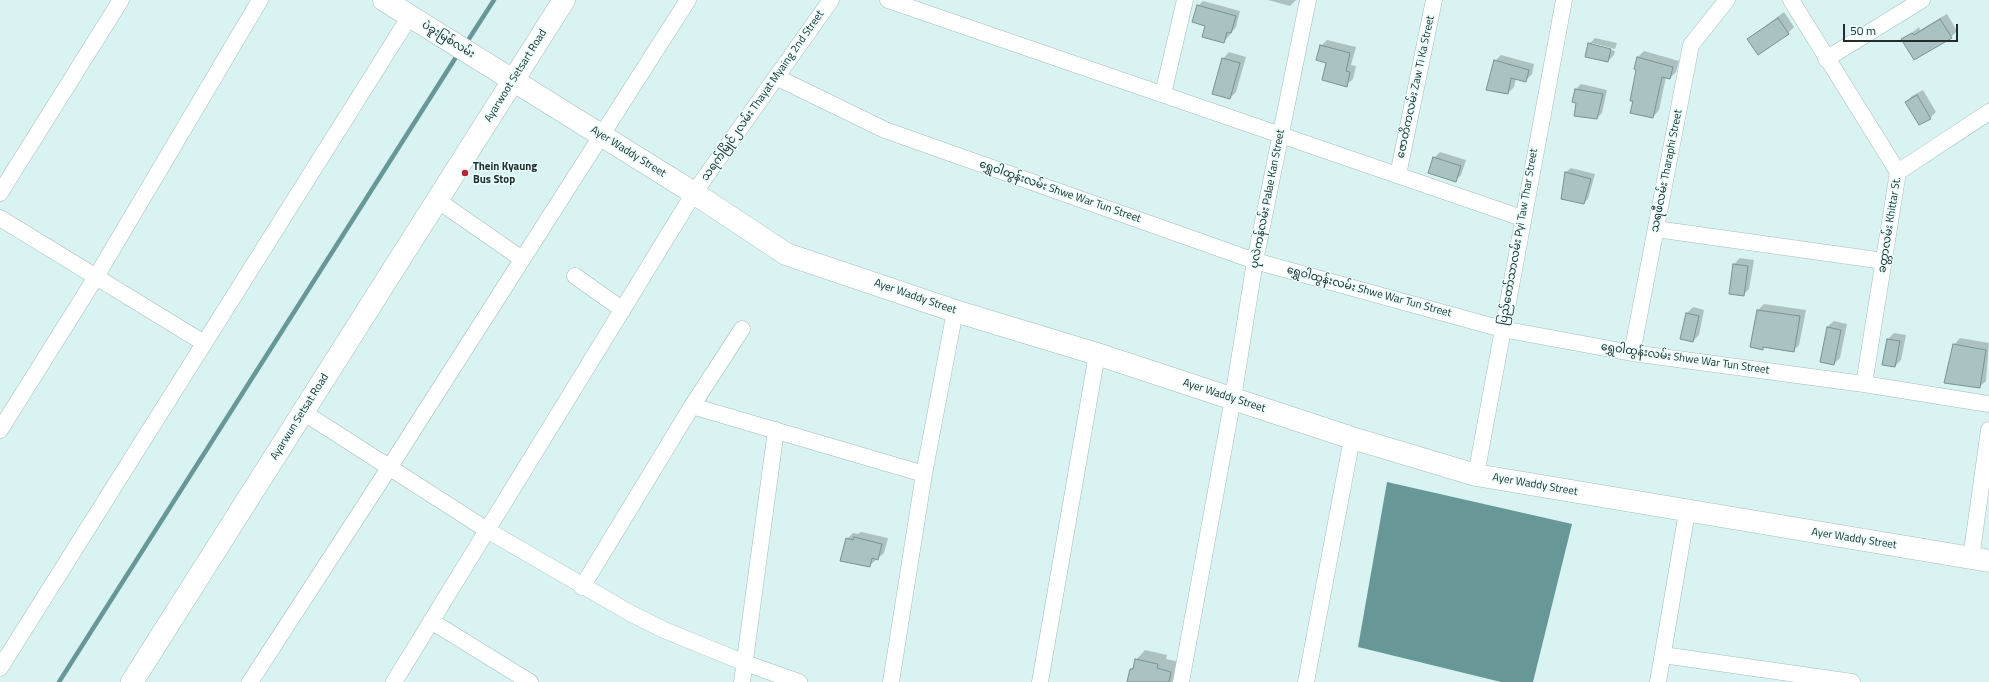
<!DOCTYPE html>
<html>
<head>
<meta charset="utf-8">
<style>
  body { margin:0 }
  #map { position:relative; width:1989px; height:682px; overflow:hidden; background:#d8f3f2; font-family:"Titillium Web",sans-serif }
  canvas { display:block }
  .scale { position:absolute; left:1843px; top:24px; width:115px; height:18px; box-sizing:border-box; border:2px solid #232d2d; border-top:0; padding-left:5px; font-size:12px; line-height:14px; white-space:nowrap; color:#232d2d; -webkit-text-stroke:3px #e9fffe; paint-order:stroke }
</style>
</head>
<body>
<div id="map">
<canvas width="1989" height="682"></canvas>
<div class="scale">50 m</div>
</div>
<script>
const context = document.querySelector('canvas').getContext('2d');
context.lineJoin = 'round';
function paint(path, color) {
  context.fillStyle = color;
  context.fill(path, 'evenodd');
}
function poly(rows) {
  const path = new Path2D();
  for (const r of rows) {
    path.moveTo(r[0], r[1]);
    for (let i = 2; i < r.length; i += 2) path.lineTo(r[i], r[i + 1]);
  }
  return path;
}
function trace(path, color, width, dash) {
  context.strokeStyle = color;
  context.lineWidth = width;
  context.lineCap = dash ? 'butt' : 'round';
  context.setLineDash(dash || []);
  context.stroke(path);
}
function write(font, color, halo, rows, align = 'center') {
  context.font = font + ' "Titillium Web","Noto Sans Myanmar",sans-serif';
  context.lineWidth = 3;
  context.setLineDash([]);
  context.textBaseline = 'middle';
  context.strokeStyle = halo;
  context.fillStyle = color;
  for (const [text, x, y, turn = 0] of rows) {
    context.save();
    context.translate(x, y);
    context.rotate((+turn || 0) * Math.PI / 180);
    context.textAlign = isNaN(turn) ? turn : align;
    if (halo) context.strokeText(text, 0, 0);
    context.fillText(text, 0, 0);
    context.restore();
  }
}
const water = poly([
  [1387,482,1572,524,1533,682,1501,682,1358,647]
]);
const shadow = poly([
  [1268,0,1296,0,1290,6],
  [1203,1,1240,11,1236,27,1224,42,1206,25,1198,6],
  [1784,12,1794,27,1788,33,1748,39],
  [1947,14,1957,31,1951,37,1903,40,1919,27,1920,30],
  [1595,38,1617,43,1615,49,1592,43,1592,45,1615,51,1614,55,1608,61,1589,44],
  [1327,40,1356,47,1351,65,1356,66,1353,79,1346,85,1328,62,1321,46],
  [1644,51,1679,61,1676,72,1670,78,1666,77,1659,110,1653,117,1637,69,1635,68,1638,57],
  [1229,52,1246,57,1236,92,1230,98,1223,59],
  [1501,55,1534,64,1532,74,1526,80,1516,78,1514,87,1508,93,1495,61],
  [1581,84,1607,90,1602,113,1597,118,1577,102,1576,89],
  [1923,90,1936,112,1930,118,1906,102,1912,96],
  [1440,152,1466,160,1461,175,1455,181,1434,158],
  [1571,168,1595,174,1588,199,1583,203,1563,184,1566,172],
  [1740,258,1754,260,1749,289,1743,295,1734,264],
  [1764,304,1806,310,1799,345,1793,351,1765,346,1762,349,1751,346,1758,310],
  [1693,307,1704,310,1699,335,1693,341,1687,313],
  [1834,321,1847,324,1840,358,1834,364,1827,327],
  [1894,333,1906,335,1901,360,1895,366,1888,339],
  [1960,338,1989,343,1986,381,1979,387,1954,345],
  [861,532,888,538,884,553,869,566,847,539,853,533,858,534],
  [1145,650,1167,655,1166,659,1180,662,1177,677,1172,682,1128,682,1131,669,1134,666,1136,660]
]);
const stream = poly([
  [465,45,494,0],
  [59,682,458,54]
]);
const building = poly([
  [1197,5,1236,16,1231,33,1227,32,1224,43,1202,37,1205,26,1192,22,1197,5],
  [1778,18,1789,34,1758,55,1747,39,1778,18],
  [1940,19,1952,38,1914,60,1901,39,1912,33,1914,35,1940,19],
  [1588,43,1611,49,1608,62,1585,57,1588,43],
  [1320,45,1350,53,1346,71,1350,72,1347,87,1322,80,1326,63,1316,60,1320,45],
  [1637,57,1673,67,1670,79,1662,77,1653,118,1630,113,1633,101,1630,101,1636,70,1634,69,1637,57],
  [1222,58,1240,63,1230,99,1212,94,1222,58],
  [1494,60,1529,70,1526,82,1511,78,1508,94,1486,90,1494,60],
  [1575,89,1603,94,1597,119,1574,116,1576,103,1572,102,1575,89],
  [1917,95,1931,119,1919,125,1905,102,1917,95],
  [1433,157,1461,166,1456,182,1428,173,1433,157],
  [1565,172,1591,179,1584,204,1561,199,1565,172],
  [1733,264,1748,266,1744,296,1729,294,1733,264],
  [1757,310,1800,316,1794,352,1763,347,1763,350,1750,347,1757,310],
  [1686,313,1699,316,1693,342,1680,339,1686,313],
  [1827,327,1841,330,1834,365,1820,362,1827,327],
  [1887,339,1900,341,1895,367,1882,365,1887,339],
  [1953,344,1986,350,1980,388,1944,383,1953,344],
  [854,537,882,544,878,560,872,558,870,567,840,561,846,538,853,540,854,537],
  [1135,659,1158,664,1157,668,1171,672,1169,682,1127,682,1130,669,1133,669,1135,659]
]);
const street = poly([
  [888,0,1522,218],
  [1791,0,1898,172,1864,384],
  [1826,59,1922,0],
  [776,77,885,130,1255,261,1502,329,1632,353,1864,384,1989,404],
  [1163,94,1185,0],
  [1898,172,1989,112],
  [1398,175,1434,0],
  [0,193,121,0],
  [437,200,522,259],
  [0,218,204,343],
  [1656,229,1884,261],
  [575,276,623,310],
  [1632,353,1691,45,1727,0],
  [692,406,924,474],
  [303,412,487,530,630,613,664,630,745,663,799,682],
  [0,430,96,277,260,0],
  [1476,475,1564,0],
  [1971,558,1989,430],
  [582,587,692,406,742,329],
  [431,621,530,682],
  [1663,655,1852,682],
  [0,668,410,16],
  [250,682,389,468,688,0],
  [394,682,694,193,831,0],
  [742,682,776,430],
  [891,682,924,474,955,311],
  [1040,682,1097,354],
  [1181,682,1233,398,1255,261,1308,0],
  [1306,682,1352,438],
  [1658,682,1687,512]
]);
const secondary = poly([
  [384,0,694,193,786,254,955,311,1097,354,1352,438,1476,475,1989,561],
  [132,682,564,0]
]);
const markers = [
  [465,173,4,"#b72636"]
];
const streetNames = [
  ["ပဲခူးမြစ်လမ်း",448,40,32],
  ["Ayarwoot Setsart Road",516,76,-58],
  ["ဇောတိကလမ်း Zaw Ti Ka Street",1416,87,-78],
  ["သရက်မြိုင်၂လမ်း Thayat Myaing 2nd Street",763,96,-55],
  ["Ayer Waddy Street",628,152,32],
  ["သရဖီလမ်း Tharaphi Street",1667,171,-79],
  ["ရွှေဝါထွန်းလမ်း Shwe War Tun Street",1060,192,19],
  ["ပုလဲကန်လမ်း Palae Kan Street",1268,199,-79],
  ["ခတ္တာလမ်း Khittar St.",1890,225,-81],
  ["ပြည်တော်သာလမ်း Pyi Taw Thar Street",1519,237,-80],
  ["ရွှေဝါထွန်းလမ်း Shwe War Tun Street",1369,292,15],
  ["Ayer Waddy Street",915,297,19],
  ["ရွှေဝါထွန်းလမ်း Shwe War Tun Street",1685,359,8],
  ["Ayer Waddy Street",1224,396,18],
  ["Ayarwun Setsat Road",300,417,-58],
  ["Ayer Waddy Street",1535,485,10],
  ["Ayer Waddy Street",1854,539,9]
];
const poiNames = [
  ["Thein Kyaung",473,167],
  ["Bus Stop",473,180]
];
paint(water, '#679897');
paint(shadow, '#0003');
trace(stream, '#679897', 4.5);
paint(building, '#a9c3c3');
trace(building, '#799191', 1);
trace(street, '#a3bdbc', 17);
trace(secondary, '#a3bdbc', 23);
trace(street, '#fff', 16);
trace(secondary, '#fff', 22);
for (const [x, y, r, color] of markers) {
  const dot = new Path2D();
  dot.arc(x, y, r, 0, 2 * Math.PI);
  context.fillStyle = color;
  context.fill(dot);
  trace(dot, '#e9fffe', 1.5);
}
write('11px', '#232d2d', '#e9fffe', streetNames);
write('bold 11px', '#232d2d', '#e9fffe', poiNames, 'left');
</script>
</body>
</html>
